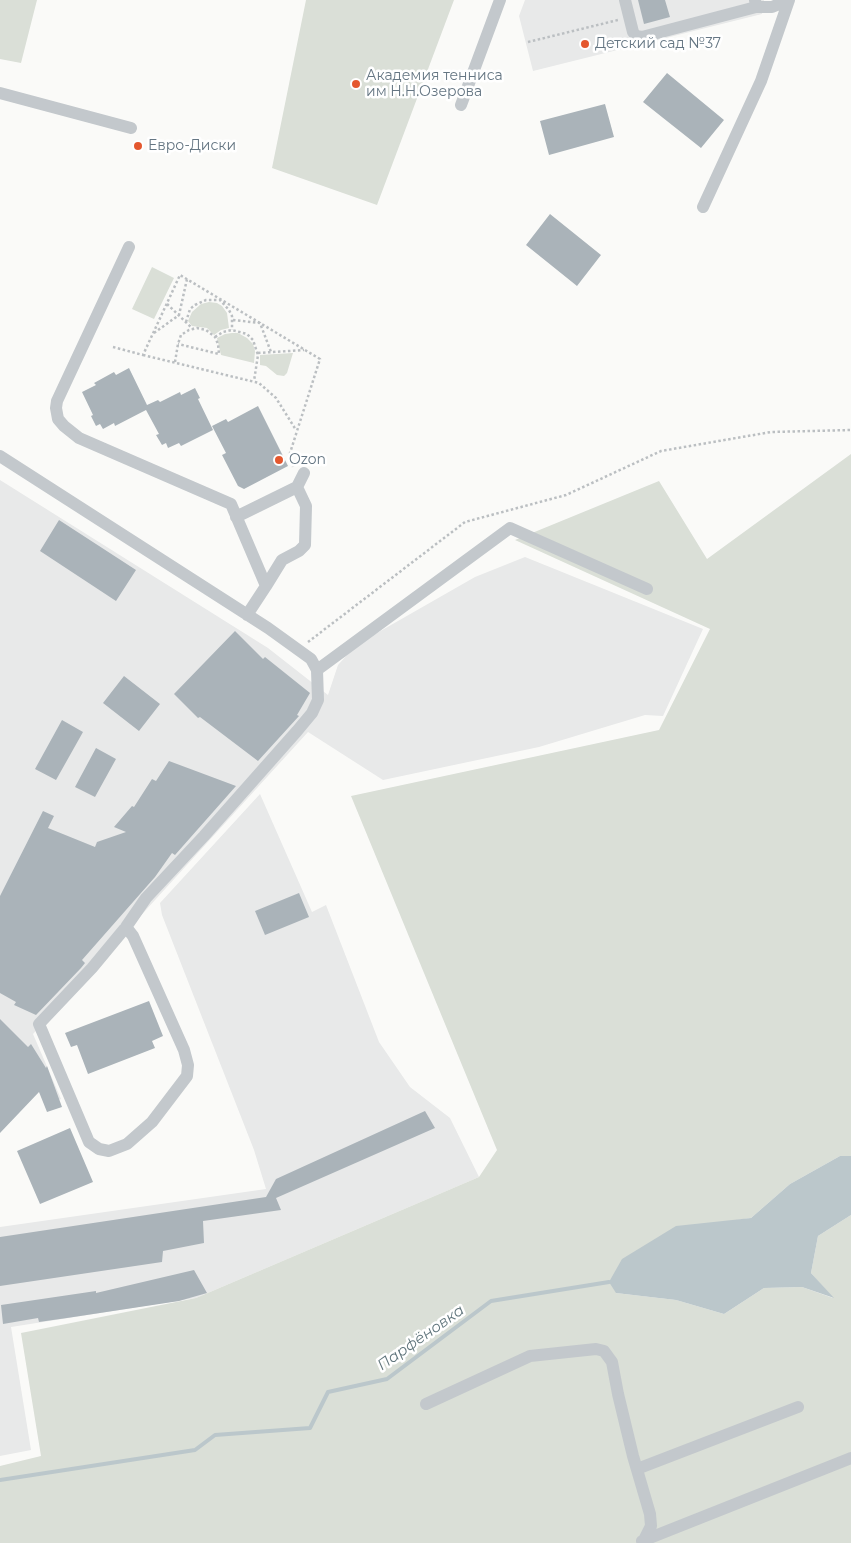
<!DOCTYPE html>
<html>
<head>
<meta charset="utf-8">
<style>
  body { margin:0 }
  canvas { display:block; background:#fafaf8 }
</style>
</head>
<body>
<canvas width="851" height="1543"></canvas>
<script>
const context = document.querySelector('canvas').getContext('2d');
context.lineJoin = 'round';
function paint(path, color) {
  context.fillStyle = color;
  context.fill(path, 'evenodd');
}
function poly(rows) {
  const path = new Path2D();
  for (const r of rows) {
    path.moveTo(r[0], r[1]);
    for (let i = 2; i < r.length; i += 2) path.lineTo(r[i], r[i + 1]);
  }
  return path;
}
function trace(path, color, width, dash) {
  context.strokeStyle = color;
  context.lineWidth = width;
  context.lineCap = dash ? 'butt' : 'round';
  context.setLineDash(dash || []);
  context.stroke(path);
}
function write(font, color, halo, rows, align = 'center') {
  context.font = font + ' Montserrat,sans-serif';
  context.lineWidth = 5;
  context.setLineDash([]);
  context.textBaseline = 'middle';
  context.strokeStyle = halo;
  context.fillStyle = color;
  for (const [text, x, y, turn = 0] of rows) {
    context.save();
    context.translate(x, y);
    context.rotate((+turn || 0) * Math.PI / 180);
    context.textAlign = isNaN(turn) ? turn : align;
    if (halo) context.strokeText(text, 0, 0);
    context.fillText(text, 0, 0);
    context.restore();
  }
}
const built = poly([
  [525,0,764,0,762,14,533,71,519,16],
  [0,480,268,648,328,695,338,665,356,645,475,577,525,557,703,629,663,716,645,715,539,747,383,780,308,732,33,1034,61,1099,50,1103,43,1082,0,1128],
  [260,794,312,912,326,905,379,1042,410,1087,450,1118,479,1177,196,1298,11,1327,31,1450,0,1456,0,1227,266,1189,254,1150,162,915,160,903]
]);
const green = poly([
  [0,0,37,0,21,63,0,59],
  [306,0,454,0,377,205,272,168],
  [152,267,174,278,154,319,132,309],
  [209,302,217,303,222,306,227,313,229,328,221,330,214,335,207,328,192,326,188,321,192,312,201,304],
  [232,333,238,333,247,338,253,344,255,351,254,363,221,355,217,338,225,334],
  [293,353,287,373,284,376,277,375,266,366,260,365,260,355],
  [851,454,851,1156,840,1156,790,1184,751,1218,716,1223,616,1293,676,1300,724,1314,764,1288,802,1287,833,1298,811,1273,818,1236,851,1215,851,1543,0,1543,0,1466,41,1456,21,1333,196,1298,479,1177,497,1150,351,796,659,730,710,629,515,540,659,481,707,559]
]);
const water = poly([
  [840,1156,851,1156,851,1215,818,1236,811,1273,834,1298,802,1287,764,1288,724,1314,676,1300,616,1293,609,1282,622,1259,676,1226,751,1218,790,1184]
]);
const stream = poly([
  [0,1480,195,1450,215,1435,310,1428,328,1392,387,1379,491,1301,609,1282]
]);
const building = poly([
  [638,0,665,0,670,17,644,24],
  [667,73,724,120,701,148,643,102],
  [605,104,614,137,549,155,540,121],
  [550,214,601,255,577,286,526,245],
  [129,368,147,405,158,400,160,402,180,392,181,395,195,388,200,398,198,399,213,430,181,446,179,443,168,448,166,443,162,445,156,435,159,434,146,410,115,426,114,423,103,429,100,424,96,426,91,416,93,415,82,392,96,385,94,383,114,372,116,375],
  [258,406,288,466,244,489,238,486,222,455,226,453,212,426,226,419,228,422],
  [59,520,136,570,116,601,40,551],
  [235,631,263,659,265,657,310,693,297,715,299,716,258,761,200,717,198,718,174,694],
  [124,676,160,704,139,731,103,703],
  [62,720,83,732,56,780,35,769],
  [96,748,116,759,95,797,75,787],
  [169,761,236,786,175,855,172,853,155,877,82,960,85,963,81,968,36,1015,14,1005,16,1002,0,993,0,896,43,811,54,816,48,828,95,847,97,842,126,832,114,827,132,806,134,807,152,779,156,781],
  [299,893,309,917,265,935,255,911],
  [149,1001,163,1036,152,1041,155,1048,88,1074,77,1045,71,1047,65,1033],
  [0,1019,28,1047,31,1044,46,1068,47,1066,62,1107,47,1112,39,1092,0,1133],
  [425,1111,435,1128,276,1198,281,1210,203,1221,204,1243,163,1251,162,1262,0,1286,0,1237,266,1197,276,1179],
  [70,1128,93,1182,40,1204,17,1151],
  [194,1270,207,1293,179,1301,67,1318,39,1322,38,1318,3,1324,1,1305,96,1291,96,1293]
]);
const path = poly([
  [528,42,618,20],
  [167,304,193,329],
  [233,320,260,323,271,352],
  [186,322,190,309,195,305,206,300,220,300,229,310,232,316,232,330],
  [154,333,179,315,187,279],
  [215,337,223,332,232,330,247,334,253,340,258,355,254,381],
  [113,347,143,355,180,275,320,359,290,453,293,467],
  [258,353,304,350],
  [143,355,259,383,276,398,296,430],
  [175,362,178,344,181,335,189,330,197,328,206,330,215,337,218,344,219,354,178,344],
  [308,642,465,522,566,495,661,451,771,432,851,430]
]);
const minor = poly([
  [625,0,633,32,636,36,642,37,756,7,755,0],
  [756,7,772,7,789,0],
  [0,93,131,128],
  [461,105,500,0],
  [703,207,761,81,789,0],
  [129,247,57,401,56,408,58,419,64,426,79,438,231,504,266,586,247,615],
  [0,456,268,628,311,659,317,670,318,700,312,713,297,731,204,836,146,898,126,927,92,968,39,1024,89,1142,99,1149,109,1151,127,1144,152,1122,187,1076,188,1065,184,1050,133,936,126,927],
  [297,487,304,473],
  [236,517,297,487,306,506,305,545,299,551,282,560,266,586],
  [317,670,510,528,647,589],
  [426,1404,530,1356,596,1349,604,1351,612,1362,618,1394,633,1456,650,1514,651,1526,644,1540,646,1543],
  [637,1469,798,1407],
  [642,1541,851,1458]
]);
const markers = [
  [585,44,5,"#e4572e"],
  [356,84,5,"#e4572e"],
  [138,146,5,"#e4572e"],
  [279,460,5,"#e4572e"]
];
const poiNames = [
  ["Детский сад №37",595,44],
  ["Академия тенниса",366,76],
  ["им Н.Н.Озерова",366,92],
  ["Евро-Диски",148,146],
  ["Ozon",289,460]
];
const waterNames = [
  ["Парфёновка",421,1338,-35]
];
paint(built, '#e8e9e9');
paint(green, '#dadfd7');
paint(water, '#bbc7cb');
trace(stream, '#bbc7cb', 4);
paint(building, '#aab3b9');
trace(path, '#bbbfc2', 2.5, [2.5, 2.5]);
trace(minor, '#c3c8cc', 12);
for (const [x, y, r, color] of markers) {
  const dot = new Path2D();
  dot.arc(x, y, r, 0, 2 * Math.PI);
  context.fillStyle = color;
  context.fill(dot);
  trace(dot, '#fff', 2);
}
write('14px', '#657683', '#fff', poiNames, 'left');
write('italic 15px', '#60757c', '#fff', waterNames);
</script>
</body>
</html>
